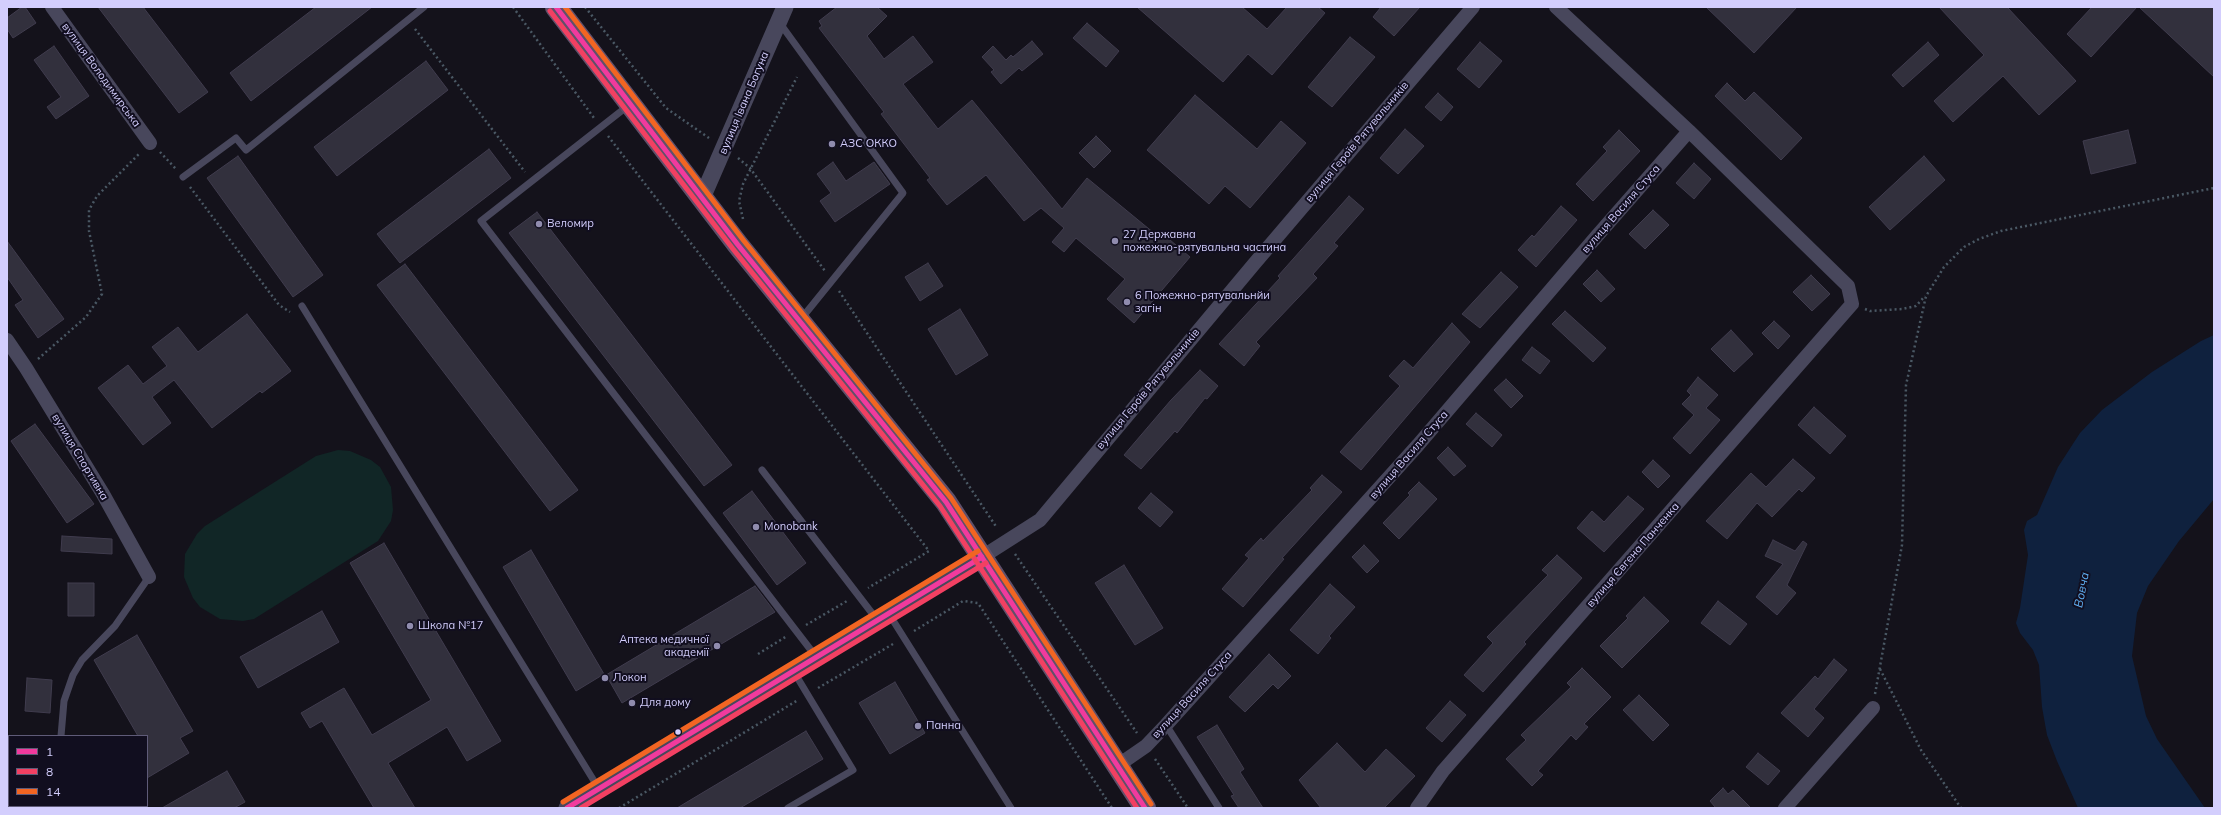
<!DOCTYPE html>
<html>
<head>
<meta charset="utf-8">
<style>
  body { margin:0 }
  #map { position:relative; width:2221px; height:815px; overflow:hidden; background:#14121b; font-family:Mulish,sans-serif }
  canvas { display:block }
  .frame { position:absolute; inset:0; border:8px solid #d3cefd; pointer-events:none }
  .legend { position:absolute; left:8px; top:735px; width:140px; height:72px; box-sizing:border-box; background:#110e1f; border:1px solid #5f5b78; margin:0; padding:5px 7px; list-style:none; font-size:12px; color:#d3cefd }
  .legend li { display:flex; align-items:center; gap:8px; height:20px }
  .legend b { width:20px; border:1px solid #5f5b78 }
</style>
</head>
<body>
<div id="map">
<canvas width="2221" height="815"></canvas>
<div class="frame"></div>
<ul class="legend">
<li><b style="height:5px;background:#f13a9d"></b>1</li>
<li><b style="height:5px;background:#f24062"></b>8</li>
<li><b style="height:5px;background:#f26522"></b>14</li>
</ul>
</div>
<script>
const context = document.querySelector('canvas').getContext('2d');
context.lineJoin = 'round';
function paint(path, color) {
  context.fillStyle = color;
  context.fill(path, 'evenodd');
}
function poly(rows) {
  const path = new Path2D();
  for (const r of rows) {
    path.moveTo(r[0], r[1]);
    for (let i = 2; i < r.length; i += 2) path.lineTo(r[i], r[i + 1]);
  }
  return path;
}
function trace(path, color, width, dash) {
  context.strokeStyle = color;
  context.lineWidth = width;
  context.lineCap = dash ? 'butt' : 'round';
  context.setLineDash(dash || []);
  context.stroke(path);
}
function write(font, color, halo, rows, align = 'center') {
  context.font = font + ' Mulish,sans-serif';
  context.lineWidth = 4;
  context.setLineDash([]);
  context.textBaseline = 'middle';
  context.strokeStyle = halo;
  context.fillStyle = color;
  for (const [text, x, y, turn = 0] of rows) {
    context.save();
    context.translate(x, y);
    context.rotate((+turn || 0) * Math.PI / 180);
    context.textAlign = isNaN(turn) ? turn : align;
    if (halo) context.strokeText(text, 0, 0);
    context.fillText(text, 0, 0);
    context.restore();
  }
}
const green = poly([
  [338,450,350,451,371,460,380,467,391,487,393,510,391,521,378,541,254,619,243,621,220,619,200,607,193,598,184,577,185,554,197,534,205,526,316,456]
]);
const water = poly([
  [2214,335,2214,499,2179,541,2148,586,2137,613,2132,656,2146,716,2157,739,2205,808,2078,808,2057,761,2047,735,2042,707,2039,665,2033,650,2020,633,2016,623,2020,608,2028,555,2024,530,2027,521,2037,515,2058,467,2080,433,2102,410,2152,372,2201,341]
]);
const building = poly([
  [22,7,25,7,36,23,13,38,7,29,7,18,22,7],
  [98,7,143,7,208,92,179,113,98,7],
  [316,7,372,7,251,101,230,73,316,7],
  [837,7,877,7,887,16,867,36,884,59,913,36,933,62,903,84,938,129,972,100,1062,209,1087,178,1160,238,1163,234,1190,257,1134,323,1107,299,1125,279,1076,238,1064,252,1052,242,1064,228,1041,208,1024,221,986,175,947,205,927,180,930,178,881,114,884,112,819,28,822,26,819,21,837,7],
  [1137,7,1242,7,1267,29,1287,7,1318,7,1325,13,1272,75,1248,54,1223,82,1137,7],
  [1381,7,1420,7,1394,36,1373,17,1381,7],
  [1706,7,1797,7,1754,53,1706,7],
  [1939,7,2007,7,2076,81,2039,115,2003,76,1953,122,1934,101,1984,55,1939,7],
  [2092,7,2137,7,2091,57,2067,34,2092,7],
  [2139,7,2214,7,2214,77,2139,7],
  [1087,23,1119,51,1106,67,1073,38,1087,23],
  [1350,37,1375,57,1332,107,1308,87,1350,37],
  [1032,41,1043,54,1022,71,1019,68,1001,84,991,72,994,70,982,57,993,46,1006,60,1011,55,1013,57,1032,41],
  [1480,42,1502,61,1479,88,1457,69,1480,42],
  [1928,42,1939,55,1903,87,1892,75,1928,42],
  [54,46,89,96,56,119,47,107,61,97,34,60,54,46],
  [426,61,448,90,337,176,314,147,426,61],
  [1727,83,1745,101,1754,92,1802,138,1781,160,1715,96,1727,83],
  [1438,93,1453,107,1441,121,1425,107,1438,93],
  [1195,95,1257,149,1281,121,1306,143,1250,208,1225,186,1209,204,1147,150,1195,95],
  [1405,129,1424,146,1398,174,1380,158,1405,129],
  [1619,130,1640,151,1593,201,1576,184,1607,151,1603,147,1619,130],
  [2128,130,2136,163,2091,174,2083,141,2128,130],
  [1096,136,1111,151,1094,168,1079,153,1096,136],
  [489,149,511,178,400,263,377,234,489,149],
  [238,156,323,275,293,297,207,178,238,156],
  [1924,156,1945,180,1890,230,1869,207,1924,156],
  [833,162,846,181,874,162,890,184,835,222,820,201,831,193,817,174,833,162],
  [1694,163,1711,179,1694,199,1676,183,1694,163],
  [1349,196,1364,209,1334,243,1338,246,1313,274,1317,278,1256,342,1260,346,1244,366,1219,344,1280,278,1278,276,1349,196],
  [1561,206,1577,220,1536,267,1518,250,1532,235,1534,237,1561,206],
  [1653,210,1669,225,1645,249,1629,234,1653,210],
  [537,212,732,465,704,486,509,233,537,212],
  [7,241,64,319,38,338,15,305,23,300,7,277,7,241],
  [928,263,943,286,920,301,905,277,928,263],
  [405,264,578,490,550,511,377,285,405,264],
  [1597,270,1615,289,1601,302,1583,284,1597,270],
  [1501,272,1518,287,1480,328,1462,314,1501,272],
  [1811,275,1830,294,1812,311,1793,292,1811,275],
  [960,309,988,355,956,375,928,329,960,309],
  [1565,311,1606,348,1593,362,1552,324,1565,311],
  [247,314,291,371,262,393,260,391,212,428,174,380,152,397,171,423,143,445,98,388,128,365,143,384,167,366,152,347,178,327,198,352,247,314],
  [1774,321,1790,336,1778,349,1762,333,1774,321],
  [1452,323,1470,342,1361,470,1340,452,1400,386,1389,376,1404,360,1413,368,1452,323],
  [1731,330,1753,354,1734,372,1711,349,1731,330],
  [1532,347,1550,361,1540,374,1522,360,1532,347],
  [1200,370,1218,386,1207,399,1205,398,1177,433,1175,431,1141,469,1124,455,1171,400,1200,370],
  [1698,377,1718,395,1706,408,1720,420,1690,454,1673,438,1694,415,1682,404,1691,395,1687,391,1698,377],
  [1506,379,1523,396,1511,408,1494,390,1506,379],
  [1814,407,1846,436,1830,454,1798,425,1814,407],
  [1476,413,1502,435,1492,447,1466,424,1476,413],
  [35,424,94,504,67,523,11,441,35,424],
  [1448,447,1466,466,1454,476,1437,458,1448,447],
  [1793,459,1815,478,1802,492,1799,489,1772,517,1757,503,1727,539,1706,521,1751,473,1766,487,1793,459],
  [1653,460,1670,476,1658,488,1642,472,1653,460],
  [1322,475,1342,492,1282,558,1284,559,1243,607,1222,589,1249,558,1245,555,1261,538,1263,541,1312,490,1310,488,1322,475],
  [1419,482,1437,499,1399,539,1383,523,1410,495,1408,493,1419,482],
  [752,491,806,563,777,585,723,513,752,491],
  [1151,493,1173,512,1160,527,1138,508,1151,493],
  [1628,496,1644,509,1604,552,1577,528,1592,511,1604,522,1628,496],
  [62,536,112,539,112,554,61,551,62,536],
  [1773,540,1795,551,1803,541,1807,544,1787,585,1796,593,1777,615,1756,597,1783,564,1765,556,1773,540],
  [384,543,501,741,467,761,447,727,388,763,415,808,374,808,322,721,310,728,301,713,344,688,372,735,431,700,350,563,384,543],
  [1364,545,1379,561,1367,573,1352,557,1364,545],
  [531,550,604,674,576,691,503,567,531,550],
  [1557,555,1582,578,1524,642,1526,644,1483,692,1464,675,1493,643,1487,637,1548,575,1542,570,1557,555],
  [1124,565,1163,628,1135,645,1095,583,1124,565],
  [68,583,94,583,94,616,68,616,68,583],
  [1330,584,1355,607,1329,636,1331,638,1318,654,1290,630,1330,584],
  [755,586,775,612,622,703,606,675,755,586],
  [1644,597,1669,621,1622,668,1600,646,1628,618,1626,616,1644,597],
  [1718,601,1747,624,1730,645,1701,623,1718,601],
  [322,611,339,642,258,688,240,657,322,611],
  [137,635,193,731,180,738,189,753,147,778,147,736,138,736,94,660,137,635],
  [1269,654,1291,676,1278,689,1273,684,1245,712,1229,697,1269,654],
  [1834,659,1847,670,1814,709,1824,718,1808,737,1781,713,1815,676,1818,679,1834,659],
  [1582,668,1611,697,1584,724,1588,727,1576,740,1571,735,1538,771,1543,775,1532,786,1506,759,1526,740,1521,735,1571,687,1567,683,1582,668],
  [27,678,52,680,50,713,25,711,27,678],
  [895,682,925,733,890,754,859,703,895,682],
  [1639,695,1669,725,1653,741,1623,710,1639,695],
  [1450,701,1466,715,1442,742,1426,728,1450,701],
  [1217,725,1244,769,1240,772,1263,808,1239,808,1231,796,1234,795,1197,737,1217,725],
  [806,731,823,759,740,808,677,808,806,731],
  [1337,743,1365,772,1386,749,1415,776,1384,808,1321,808,1299,780,1337,743],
  [1758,753,1780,771,1768,785,1746,767,1758,753],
  [227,771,245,802,234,808,162,808,227,771],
  [1723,788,1728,794,1733,790,1751,808,1714,808,1715,807,1710,801,1723,788]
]);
const path = poly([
  [513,7,594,118],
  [585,7,666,108,709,138],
  [415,29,525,172],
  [608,136,929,551,868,588],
  [160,152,176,169],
  [738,158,750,168,825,271],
  [190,187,279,305,290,312],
  [743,219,739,201,743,184,797,77],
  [839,291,997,528],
  [1865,309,1870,311,1902,309,1916,306,1925,296],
  [38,359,86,317,102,294,89,231,89,210,97,196,139,154],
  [1015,554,1137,733],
  [806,625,847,601],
  [914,631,963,601,978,603,1112,808],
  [758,654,787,636],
  [1880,669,1921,750,1961,808],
  [818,688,893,644],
  [1875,694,1902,545,1906,385,1926,296,1944,267,1964,247,1979,239,2001,231,2214,188],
  [1155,759,1188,808],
  [619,808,798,700]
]);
const service = poly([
  [779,22,903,193,801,319],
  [629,105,481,221,817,658],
  [183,177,236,138,246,150,424,7],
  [302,306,599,789],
  [762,470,878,621],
  [889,614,1011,808],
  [1166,725,1219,808],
  [61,736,64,701,73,675,82,660,115,626,149,577],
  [788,808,853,770,794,672]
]);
const minor = poly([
  [52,7,150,143],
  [7,340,26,368,103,494,149,577],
  [982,557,1040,520,1254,264,1473,7],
  [7,764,9,767],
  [1117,766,1146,746,1166,725,1418,445,1596,237,1689,131],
  [34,806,35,808],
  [1417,808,1443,771,1852,304,1848,286,1689,131,1556,7],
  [1785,808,1873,708]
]);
const tertiary = poly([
  [702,198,785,7],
  [567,808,982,557]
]);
const trunk = poly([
  [556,7,738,245,946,502,1145,808]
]);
const bus1 = poly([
  [556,7,738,245,946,502,1145,808],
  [567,808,982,557]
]);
const bus2 = poly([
  [550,11,733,249,940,506,1137,808],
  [581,808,986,563]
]);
const bus3 = poly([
  [565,7,744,241,951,498,1151,804],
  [563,802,978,551]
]);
const markers = [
  [832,144,4,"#908cae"],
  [539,224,4,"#908cae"],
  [1115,241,4,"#908cae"],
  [1127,302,4,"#908cae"],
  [756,527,4,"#908cae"],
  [410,626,4,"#908cae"],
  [717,646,4,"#908cae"],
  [605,678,4,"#908cae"],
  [632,703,4,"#908cae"],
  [918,726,4,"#908cae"],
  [678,732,3.5,"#d3cefd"]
];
const streetNames = [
  ["вулиця Володимирська",101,75,54],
  ["вулиця Івана Богуна",744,103,-67],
  ["вулиця Героїв Рятувальників",1357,142,-50],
  ["вулиця Василя Стуса",1621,209,-49],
  ["вулиця Героїв Рятувальників",1148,389,-50],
  ["вулиця Василя Стуса",1409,455,-49],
  ["вулиця Спортивна",80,457,59],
  ["вулиця Євгена Панченка",1633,555,-49],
  ["вулиця Василя Стуса",1192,695,-48]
];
const poiNames = [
  ["АЗС ОККО",840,144],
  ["Веломир",547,224],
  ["27 Державна",1123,235],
  ["пожежно-рятувальна частина",1123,248],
  ["6 Пожежно-рятувальнйи",1135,296],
  ["загін",1135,309],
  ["Monobank",764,527],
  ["Школа №17",418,626],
  ["Аптека медичної",709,640,"right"],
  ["академії",709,653,"right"],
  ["Локон",613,678],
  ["Для дому",640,703],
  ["Панна",926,726]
];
const waterNames = [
  ["Вовча",2082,590,-79]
];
paint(green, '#112626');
paint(water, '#0f213e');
paint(building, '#32303d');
trace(building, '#403c4e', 1);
trace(path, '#4a5864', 2.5, [2, 3]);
trace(service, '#48475c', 7);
trace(minor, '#48475c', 14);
trace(tertiary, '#48475c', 17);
trace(trunk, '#60506a', 22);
trace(bus1, '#f13a9d', 5);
trace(bus2, '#f24062', 5);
trace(bus3, '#f26522', 5);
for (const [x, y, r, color] of markers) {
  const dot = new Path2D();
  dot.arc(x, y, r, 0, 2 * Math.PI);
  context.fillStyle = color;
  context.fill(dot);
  trace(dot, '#110e1f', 1.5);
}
write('11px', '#d3cefd', '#110e1f', streetNames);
write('11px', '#d3cefd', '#110e1f', poiNames, 'left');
write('italic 12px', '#61b2f7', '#110e1f', waterNames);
</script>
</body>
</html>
